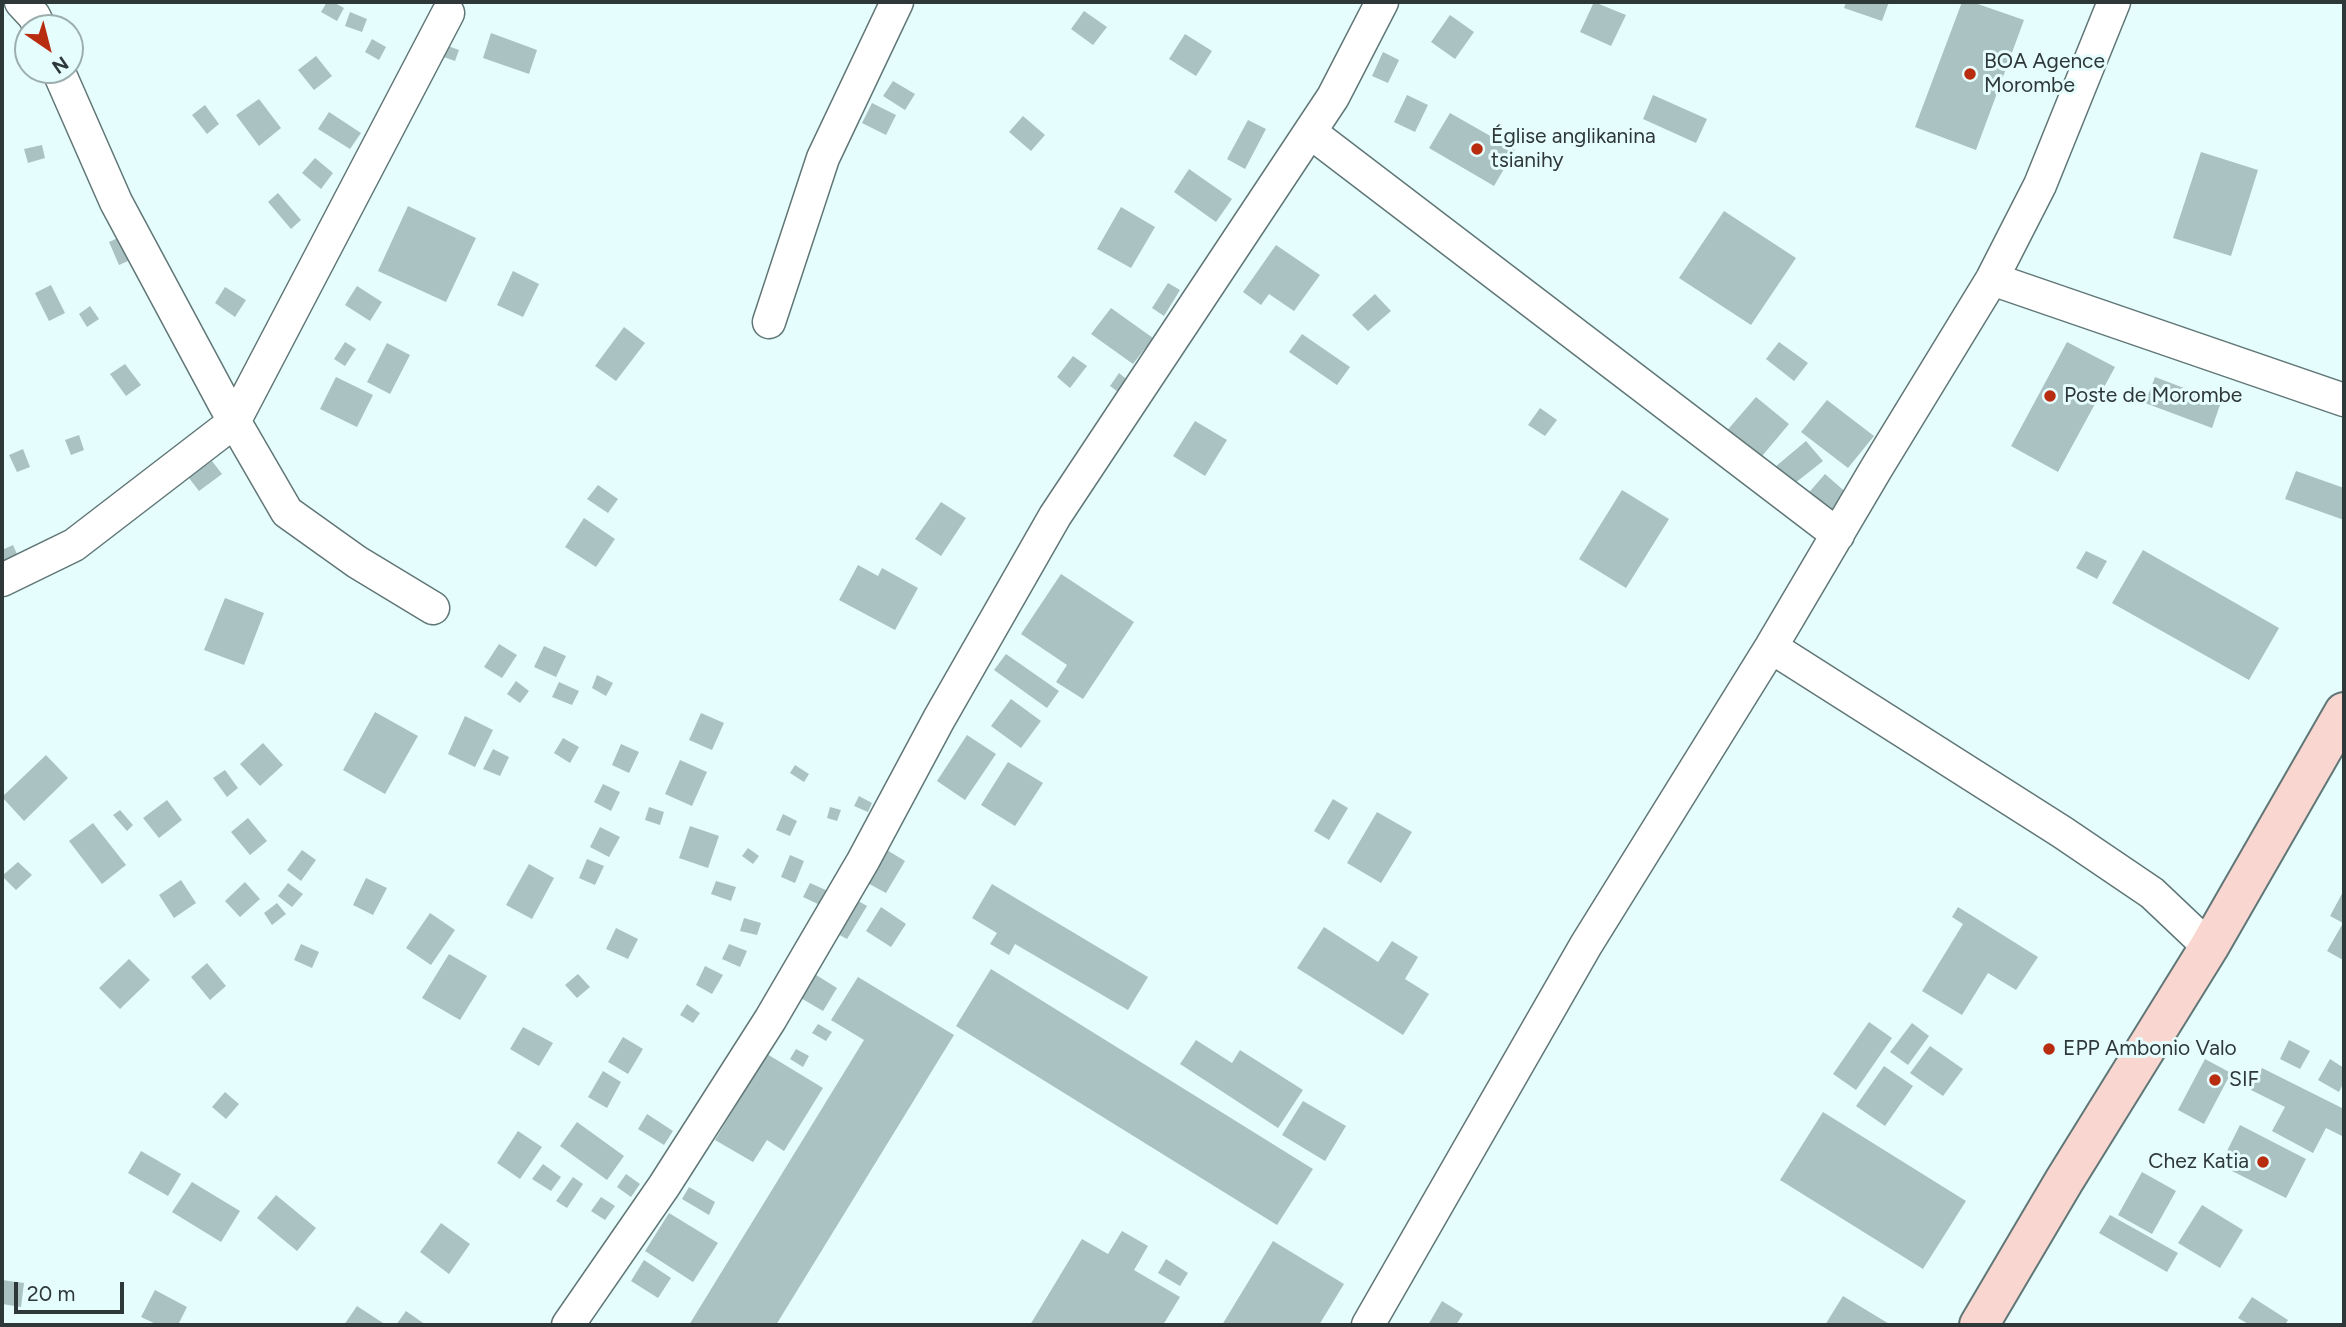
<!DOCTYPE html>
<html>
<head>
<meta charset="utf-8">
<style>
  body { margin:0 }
  #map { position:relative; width:2346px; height:1327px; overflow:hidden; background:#e5fdfd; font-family:Figtree,sans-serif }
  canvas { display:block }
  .frame { position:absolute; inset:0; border:4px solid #2f3838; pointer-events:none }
  .north { position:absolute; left:14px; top:14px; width:70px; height:70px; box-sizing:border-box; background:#e5fdfd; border:2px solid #9caeae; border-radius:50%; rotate:145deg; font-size:19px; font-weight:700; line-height:28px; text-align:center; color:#2f3838 }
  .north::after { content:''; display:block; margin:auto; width:24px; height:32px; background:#b82c10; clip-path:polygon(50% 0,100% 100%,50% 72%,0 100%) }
  .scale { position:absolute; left:14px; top:1282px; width:110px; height:32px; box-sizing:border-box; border:4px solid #2f3838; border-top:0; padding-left:9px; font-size:21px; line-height:24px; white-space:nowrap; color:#2f3838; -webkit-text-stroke:5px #e5fdfd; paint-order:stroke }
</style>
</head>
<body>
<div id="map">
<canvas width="2346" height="1327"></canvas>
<div class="frame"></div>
<div class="north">N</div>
<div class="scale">20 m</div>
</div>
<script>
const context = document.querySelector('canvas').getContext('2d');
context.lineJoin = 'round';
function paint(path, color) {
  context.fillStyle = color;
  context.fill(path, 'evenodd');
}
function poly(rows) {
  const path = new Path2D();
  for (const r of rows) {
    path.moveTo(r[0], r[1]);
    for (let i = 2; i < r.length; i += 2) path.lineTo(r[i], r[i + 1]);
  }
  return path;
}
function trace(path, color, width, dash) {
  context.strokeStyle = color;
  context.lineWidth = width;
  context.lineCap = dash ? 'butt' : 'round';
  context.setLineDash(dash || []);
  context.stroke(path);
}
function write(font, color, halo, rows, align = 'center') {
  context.font = font + ' Figtree,sans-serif';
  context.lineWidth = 6;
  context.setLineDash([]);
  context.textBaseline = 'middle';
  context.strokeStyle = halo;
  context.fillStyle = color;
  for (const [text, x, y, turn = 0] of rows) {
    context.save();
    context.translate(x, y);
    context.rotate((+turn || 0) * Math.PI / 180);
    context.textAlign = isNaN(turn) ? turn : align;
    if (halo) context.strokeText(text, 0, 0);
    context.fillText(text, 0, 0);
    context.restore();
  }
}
const building = poly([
  [327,2,333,2,344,8,337,21,321,12],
  [1594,2,1626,15,1611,46,1580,32],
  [1846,2,1889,2,1882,21,1844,8],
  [1962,2,1972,2,2024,20,1976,150,1915,127],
  [1084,11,1107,27,1093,45,1071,29],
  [350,12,367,19,362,32,345,26],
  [1450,15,1474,32,1455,59,1431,42],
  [491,33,537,50,529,74,483,58],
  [1185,34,1212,51,1196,76,1169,59],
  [372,39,386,47,379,60,365,52],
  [443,44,459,50,455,61,438,55],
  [1383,52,1399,60,1388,83,1372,76],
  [316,56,332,76,314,90,298,70],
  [893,81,915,94,905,110,883,96],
  [1407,95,1428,105,1415,132,1394,122],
  [1653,95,1707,119,1696,143,1643,119],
  [259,99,281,128,259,146,236,115],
  [872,103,896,115,886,135,862,123],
  [205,105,219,124,207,134,192,115],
  [329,112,361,133,350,149,318,129],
  [1450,113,1515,150,1494,186,1429,148],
  [1023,116,1045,135,1031,151,1009,132],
  [1248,120,1266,129,1245,169,1227,159],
  [42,145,45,158,28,163,24,149],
  [2201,152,2258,170,2231,256,2173,238],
  [315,158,333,173,321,189,302,173],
  [1189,169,1232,199,1216,222,1174,192],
  [278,193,301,220,291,229,268,202],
  [408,206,476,238,446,302,378,271],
  [1121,207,1155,227,1131,268,1097,249],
  [1724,211,1796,258,1751,325,1679,278],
  [118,238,128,261,119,265,109,242],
  [1276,245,1320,275,1294,311,1269,294,1261,305,1243,292],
  [513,271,539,284,523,317,497,305],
  [1168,283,1180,290,1164,316,1152,308],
  [51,285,65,313,49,321,35,293],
  [357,286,382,302,370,321,345,305],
  [225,287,246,300,235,317,215,303],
  [1375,294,1391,311,1368,331,1352,315],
  [90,306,99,319,87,327,79,314],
  [1111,308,1153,338,1133,364,1091,334],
  [624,327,645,343,616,381,595,366],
  [1302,334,1350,367,1337,385,1289,352],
  [345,342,356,349,345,366,334,359],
  [1779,342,1808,363,1794,381,1766,359],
  [2067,342,2115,367,2058,472,2011,446],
  [387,343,410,355,390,394,367,382],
  [1073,356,1087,366,1070,388,1057,377],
  [125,364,141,385,126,396,110,374],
  [1119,373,1130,382,1121,394,1110,386],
  [336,377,373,395,357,427,320,409],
  [2155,377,2221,402,2212,428,2145,403],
  [1756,397,1789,424,1752,468,1718,441],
  [1827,400,1874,436,1848,468,1801,432],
  [1540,408,1557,420,1545,436,1528,425],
  [1195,421,1227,440,1205,476,1173,456],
  [79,435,84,450,71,455,65,440],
  [1806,441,1823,461,1790,487,1775,467],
  [23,449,30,467,17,472,9,455],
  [212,461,222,474,199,491,189,478],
  [2296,471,2344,488,2344,520,2285,499],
  [1825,474,1849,495,1828,518,1805,497],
  [598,485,618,499,608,513,587,499],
  [1622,490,1669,519,1626,588,1579,559],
  [941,502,966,518,941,556,915,539],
  [584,518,615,539,596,567,565,547],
  [13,545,20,561,2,570,2,550],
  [2143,550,2279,628,2249,680,2112,603],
  [2086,551,2107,561,2097,579,2076,568],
  [858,565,878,576,882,568,918,588,895,630,839,600],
  [1061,574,1134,622,1083,699,1056,682,1067,665,1021,634],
  [225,598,264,613,244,665,204,650],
  [499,644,517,655,502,678,484,667],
  [544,646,566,656,556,677,534,667],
  [1006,654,1059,691,1047,708,994,670],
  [597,675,613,683,606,696,592,688],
  [516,681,529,691,520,703,507,694],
  [559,682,579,691,572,705,552,697],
  [1011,699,1041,721,1021,748,991,726],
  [375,712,418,736,385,794,343,770],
  [701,713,724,723,712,750,689,740],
  [465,716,493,730,475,767,448,754],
  [967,735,996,754,965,800,937,781],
  [563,738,579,747,570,763,554,753],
  [263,743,283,765,260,786,240,764],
  [621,744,639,752,629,773,612,765],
  [493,749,509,757,500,776,483,769],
  [46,755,68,778,24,821,2,797],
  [680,760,707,772,692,806,665,794],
  [1008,762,1043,783,1015,826,981,805],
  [795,765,809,774,804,782,790,773],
  [225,770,238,788,227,797,213,778],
  [603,784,620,792,611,811,594,802],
  [859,796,872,803,868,812,854,806],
  [1333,799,1348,808,1329,840,1314,831],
  [167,800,182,820,159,838,143,818],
  [649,807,664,812,660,825,645,820],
  [830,807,841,810,837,821,827,818],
  [120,810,133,825,127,831,113,815],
  [1377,812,1412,832,1381,883,1347,863],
  [783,814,797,821,790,836,776,830],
  [248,818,267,841,250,855,231,832],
  [93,823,126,865,102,884,69,841],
  [690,826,719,836,708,868,679,858],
  [600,827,620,837,609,857,590,847],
  [882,847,905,861,886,893,862,880],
  [748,848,759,856,753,864,742,856],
  [302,850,316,860,301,881,287,870],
  [790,855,804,861,795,883,781,877],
  [587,859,604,866,595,885,579,878],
  [18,862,32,875,16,890,2,876],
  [529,864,554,878,532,919,506,905],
  [366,878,387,888,373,915,353,905],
  [181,880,196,903,174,918,159,895],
  [716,881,736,887,731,901,711,894],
  [245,882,260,899,240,917,225,901],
  [288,883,303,894,292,907,278,896],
  [810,883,828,891,822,906,803,897],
  [992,884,1148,977,1128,1010,1015,944,1009,955,990,944,997,933,972,918],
  [2344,890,2344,958,2343,960,2327,951,2343,923,2330,916],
  [855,899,867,906,847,939,836,933],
  [277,903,286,914,272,925,264,913],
  [881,907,906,924,891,947,866,931],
  [1958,907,2038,957,2016,990,1988,973,1962,1015,1922,991,1963,924,1952,917],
  [430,913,455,930,431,965,406,948],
  [744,918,761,923,757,935,740,931],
  [1324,927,1378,962,1392,941,1418,957,1405,979,1429,994,1403,1035,1297,968],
  [616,928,638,939,628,959,606,949],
  [301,944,319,952,312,968,294,960],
  [729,944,747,951,740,967,722,959],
  [449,954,487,976,460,1020,422,998],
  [129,959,150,980,120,1009,99,988],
  [207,963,226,986,210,1000,191,977],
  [705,966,723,975,712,994,696,985],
  [991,969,1313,1169,1277,1225,956,1026],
  [813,973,837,988,823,1011,799,997],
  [578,974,590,987,577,998,565,985],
  [858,977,954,1035,776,1325,689,1325,864,1040,831,1020],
  [687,1004,700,1013,693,1023,680,1015],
  [1869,1022,1892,1038,1856,1090,1833,1074],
  [1912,1023,1929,1036,1908,1065,1890,1052],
  [818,1024,832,1032,826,1041,812,1033],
  [523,1027,553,1043,539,1066,510,1049],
  [623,1037,643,1049,628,1074,608,1062],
  [1196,1040,1232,1063,1240,1050,1303,1090,1278,1128,1180,1064],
  [2289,1040,2310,1051,2300,1069,2280,1059],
  [1930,1046,1963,1069,1943,1096,1910,1073],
  [796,1049,809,1056,803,1067,790,1059],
  [767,1054,823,1088,784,1151,767,1140,753,1162,715,1140],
  [2205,1059,2231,1073,2204,1124,2178,1110],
  [2330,1059,2344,1068,2344,1082,2339,1092,2318,1080],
  [1884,1066,1913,1086,1885,1126,1856,1106],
  [2262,1068,2344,1109,2344,1137,2326,1128,2313,1153,2272,1131,2285,1107,2251,1090],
  [603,1071,621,1082,607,1108,588,1097],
  [225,1092,239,1104,226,1119,212,1107],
  [1303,1101,1346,1126,1325,1161,1282,1135],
  [1823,1112,1966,1201,1923,1269,1780,1180],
  [647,1114,673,1131,664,1145,638,1129],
  [577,1122,624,1156,607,1180,560,1146],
  [2240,1125,2306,1159,2286,1198,2220,1165],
  [518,1131,542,1147,520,1179,497,1163],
  [141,1151,181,1174,168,1196,128,1173],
  [543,1164,561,1177,551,1191,532,1179],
  [2142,1172,2176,1191,2152,1234,2118,1215],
  [626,1174,640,1184,631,1197,617,1187],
  [573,1177,583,1184,567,1208,556,1201],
  [192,1182,240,1211,221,1242,172,1212],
  [689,1187,715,1202,709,1215,682,1199],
  [276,1195,316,1228,297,1251,257,1218],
  [601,1197,615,1206,605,1220,591,1211],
  [2202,1205,2243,1230,2220,1268,2178,1243],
  [669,1213,718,1243,693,1282,645,1251],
  [2110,1215,2178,1253,2167,1272,2099,1233],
  [441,1223,470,1244,449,1274,420,1252],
  [1122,1231,1148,1246,1134,1270,1180,1297,1163,1325,1030,1325,1082,1239,1108,1254],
  [1273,1241,1344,1284,1319,1325,1222,1325],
  [1166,1259,1188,1273,1180,1286,1158,1273],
  [644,1260,671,1278,658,1298,631,1281],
  [2,1280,24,1283,21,1307,2,1304],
  [155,1290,187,1307,178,1325,158,1325,141,1317],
  [1843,1296,1891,1325,1825,1325],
  [2252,1297,2288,1320,2285,1325,2250,1325,2238,1318],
  [1442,1301,1463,1314,1456,1325,1428,1325],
  [357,1306,383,1323,382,1325,344,1325],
  [406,1311,426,1325,396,1325]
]);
const street = poly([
  [21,2,34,16,40,28],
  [58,70,116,202,225,405,287,512,357,562,433,608],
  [1310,132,1838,535],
  [1992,279,2344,400],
  [769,322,823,158,897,2],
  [2,580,74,545,234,422,448,13],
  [1771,647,2062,832,2152,893,2209,947],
  [568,1325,664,1186,770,1020,863,861,939,719,1055,516,1333,97,1382,2],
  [1368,1325,1586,945,1771,647,1876,469,1992,279,2040,185,2114,2]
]);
const secondary = poly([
  [1979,1325,2064,1181,2209,947,2344,712]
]);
const markers = [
  [1970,74,7,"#b82c10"],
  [1477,149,7,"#b82c10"],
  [2050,396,7,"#b82c10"],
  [2049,1049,7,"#b82c10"],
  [2215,1080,7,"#b82c10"],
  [2263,1162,7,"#b82c10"]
];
const poiNames = [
  ["BOA Agence",1984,62],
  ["Morombe",1984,86],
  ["Église anglikanina",1491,137],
  ["tsianihy",1491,161],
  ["Poste de Morombe",2064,396],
  ["EPP Ambonio Valo",2063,1049],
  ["SIF",2229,1080],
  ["Chez Katia",2249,1162,"right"]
];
paint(building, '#abc2c2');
trace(street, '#617676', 35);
trace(secondary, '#617676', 42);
trace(street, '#fff', 32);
trace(secondary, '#f9d7d0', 38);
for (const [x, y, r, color] of markers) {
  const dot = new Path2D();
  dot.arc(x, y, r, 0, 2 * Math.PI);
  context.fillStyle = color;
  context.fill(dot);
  trace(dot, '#e5fdfd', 2.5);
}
write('21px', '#2f3838', '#e5fdfd', poiNames, 'left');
</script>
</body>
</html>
